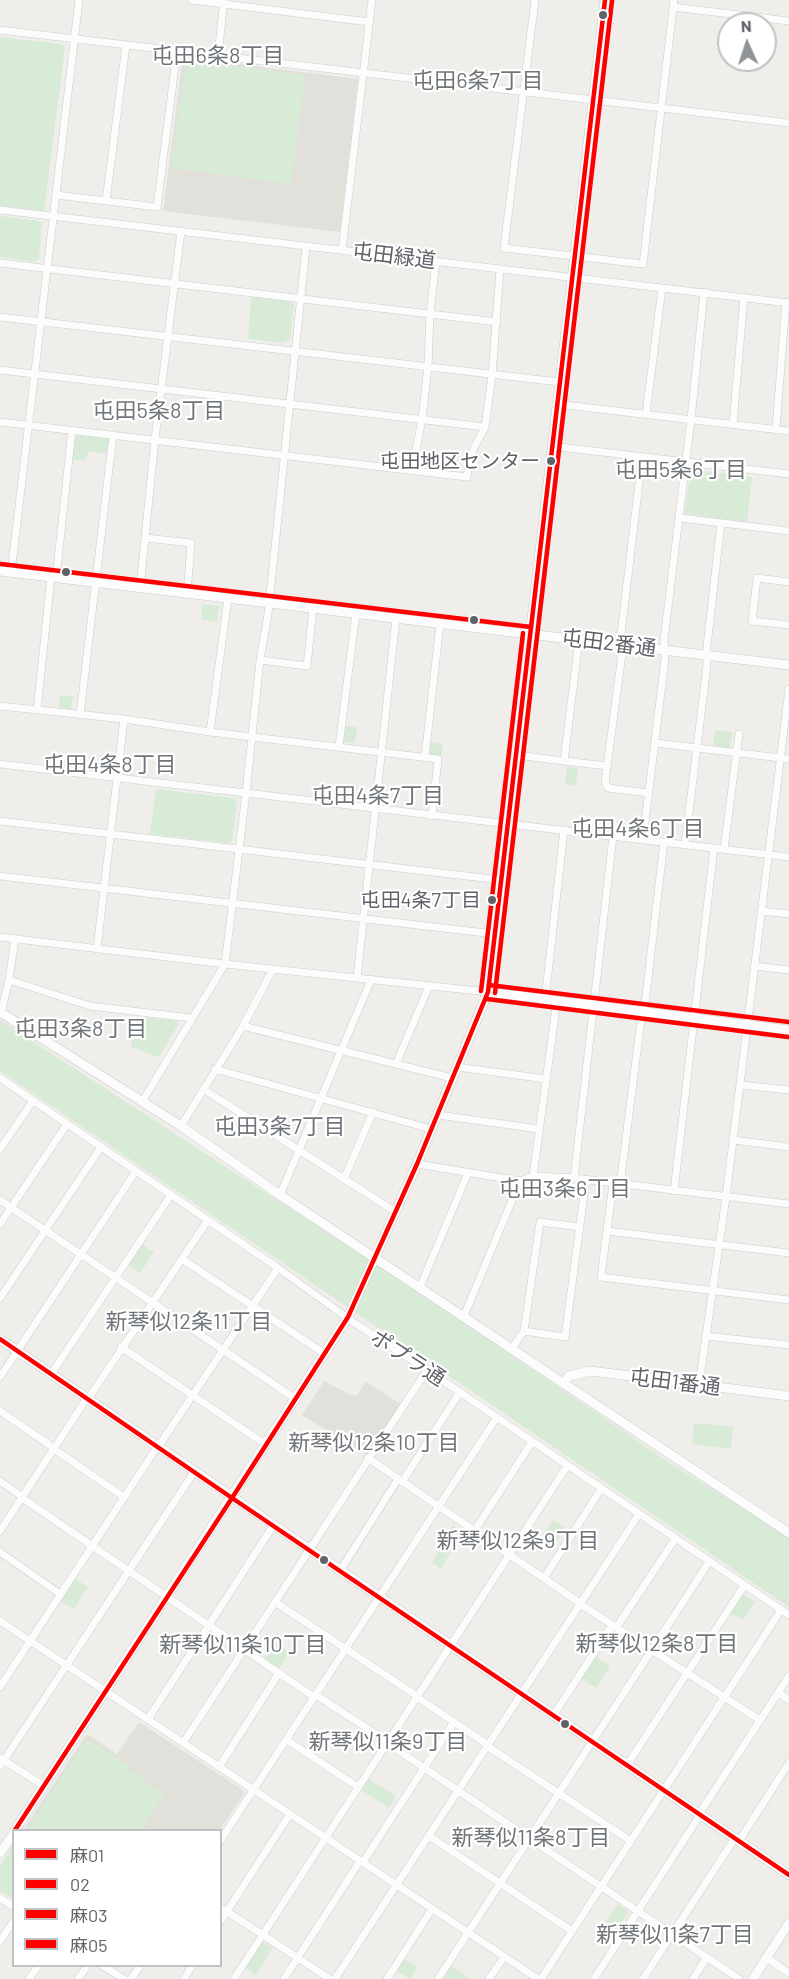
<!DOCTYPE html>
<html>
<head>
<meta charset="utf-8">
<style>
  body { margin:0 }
  #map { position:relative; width:789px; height:1979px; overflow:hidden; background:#efeeea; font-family:Barlow,"Noto Sans JP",sans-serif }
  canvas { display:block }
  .legend { position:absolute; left:12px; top:1829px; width:210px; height:138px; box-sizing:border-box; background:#fff; border:2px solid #bfc1c3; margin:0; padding:8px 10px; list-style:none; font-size:18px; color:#5f6368 }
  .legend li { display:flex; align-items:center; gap:12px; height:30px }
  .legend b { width:30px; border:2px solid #bfc1c3 }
  .north { position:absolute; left:717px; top:12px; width:60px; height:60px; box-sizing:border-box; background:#fff; border:2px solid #bfc1c3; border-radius:50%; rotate:357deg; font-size:16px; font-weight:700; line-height:24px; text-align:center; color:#5f6368 }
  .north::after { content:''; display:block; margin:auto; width:21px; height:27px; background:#919496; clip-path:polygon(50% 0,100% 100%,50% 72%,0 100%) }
</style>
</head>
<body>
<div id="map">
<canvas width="789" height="1979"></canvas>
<ul class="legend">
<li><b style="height:8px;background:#f00"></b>麻01</li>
<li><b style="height:8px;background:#f00"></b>02</li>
<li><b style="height:8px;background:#f00"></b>麻03</li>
<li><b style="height:8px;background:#f00"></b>麻05</li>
</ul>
<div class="north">N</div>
</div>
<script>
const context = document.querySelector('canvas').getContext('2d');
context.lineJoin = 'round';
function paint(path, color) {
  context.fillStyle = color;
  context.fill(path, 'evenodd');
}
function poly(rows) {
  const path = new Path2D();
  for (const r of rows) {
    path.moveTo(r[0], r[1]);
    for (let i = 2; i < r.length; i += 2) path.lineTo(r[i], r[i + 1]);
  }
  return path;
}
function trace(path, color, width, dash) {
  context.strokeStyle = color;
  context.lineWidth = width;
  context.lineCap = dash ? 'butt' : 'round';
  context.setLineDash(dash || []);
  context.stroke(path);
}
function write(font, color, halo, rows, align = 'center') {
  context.font = font + ' Barlow,"Noto Sans JP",sans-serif';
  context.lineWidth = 4.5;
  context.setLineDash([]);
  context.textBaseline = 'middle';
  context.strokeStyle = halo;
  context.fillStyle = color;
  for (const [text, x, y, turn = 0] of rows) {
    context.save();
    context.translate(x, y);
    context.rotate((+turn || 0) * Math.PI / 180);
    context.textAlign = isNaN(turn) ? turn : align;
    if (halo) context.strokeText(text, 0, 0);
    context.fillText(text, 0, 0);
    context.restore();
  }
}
const education = poly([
  [183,57,358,79,340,232,163,211],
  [324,1381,353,1396,357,1395,366,1382,401,1404,368,1456,302,1415],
  [139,1722,243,1790,243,1795,220,1830,23,1830,87,1734,117,1754]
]);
const green = poly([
  [0,37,62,44,65,48,44,211,0,206],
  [186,60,305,75,291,184,171,168],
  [0,216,39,221,42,223,39,259,34,262,0,257],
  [251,297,291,301,294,305,290,339,284,343,248,339],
  [77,431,111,436,108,454,88,451,86,461,72,459],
  [693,470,752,477,747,522,687,514,685,512,690,472],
  [202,604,219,606,217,622,201,620],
  [60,695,73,696,71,709,59,708],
  [344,726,357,727,355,743,342,742],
  [715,730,732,732,730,748,713,747],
  [428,742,443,744,441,756,426,755],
  [567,767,578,768,576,786,565,784],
  [156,789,233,798,237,803,232,841,229,843,150,834],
  [136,1016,177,1021,178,1025,159,1057,131,1047],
  [0,1020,426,1297,670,1463,789,1537,789,1607,0,1071],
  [141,1244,154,1252,140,1273,127,1264],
  [694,1423,733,1427,731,1449,692,1444],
  [553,1520,565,1527,556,1542,544,1535],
  [453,1525,463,1531,441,1569,432,1563],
  [74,1578,88,1587,74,1609,59,1600],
  [742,1594,755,1602,743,1620,730,1613],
  [275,1642,290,1652,279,1669,264,1659],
  [595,1656,610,1666,596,1688,580,1678],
  [87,1739,130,1767,129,1770,165,1794,141,1830,27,1830],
  [368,1779,396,1796,389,1808,361,1790],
  [13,1845,13,1899,0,1891,0,1866],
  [618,1904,629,1912,613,1933,603,1926],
  [262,1941,273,1948,256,1975,245,1967],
  [403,1958,417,1967,410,1979,396,1971],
  [451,1966,471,1979,443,1979]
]);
const street = poly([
  [192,0,369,22],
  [535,0,504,248,643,264,674,0],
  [673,7,789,21],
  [0,30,789,123],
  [218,55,224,0],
  [56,195,157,207,177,51],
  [106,201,126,45],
  [0,210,789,303],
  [342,250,372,0],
  [0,263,497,322],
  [0,317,559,382],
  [0,370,485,427],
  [556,404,789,431],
  [646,414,662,288],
  [0,422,467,477,470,456,485,427,492,375,500,269],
  [733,424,744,297],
  [776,429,786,302],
  [551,446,789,474],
  [642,458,621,634,622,654,605,782,608,788,648,793],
  [412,470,422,419,428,367,430,313,436,261],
  [680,518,789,531],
  [146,538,191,543,187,594],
  [11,573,79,0],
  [56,578,72,430],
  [789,582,757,578,752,621,789,625],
  [140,588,155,439,181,231],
  [260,660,307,666,313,608],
  [0,706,124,719,210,732,438,759,432,816],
  [37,710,51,577],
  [80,715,113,435],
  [210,732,228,598],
  [656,743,789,759],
  [339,746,356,613],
  [516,755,564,761,579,640],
  [425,757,440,624],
  [564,761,607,766],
  [0,764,789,857],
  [0,821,501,880],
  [643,839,665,659,664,640,691,419,704,292],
  [685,845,707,665,707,646,721,523],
  [724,849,739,734],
  [0,876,494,934],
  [761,911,789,914],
  [0,937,225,964,488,992],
  [97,949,124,719],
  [754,966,789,970],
  [357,978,396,618],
  [9,980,90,1006,191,1018],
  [545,1000,564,830],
  [1,1013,9,980,15,938],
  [243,1026,452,1078],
  [396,1064,429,986],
  [457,1067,546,1079],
  [215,1069,431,1129],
  [0,1078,278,1268,356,1324,427,1370,789,1615],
  [740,1085,789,1090],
  [203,1089,396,1212],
  [142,1102,225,964,246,793,260,660,268,614,306,247],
  [438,1115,539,1129],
  [181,1126,243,1026,273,969],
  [733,1140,789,1147],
  [0,1149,33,1101],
  [417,1164,520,1181,533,1176,574,1178,789,1204],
  [533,1176,557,1001],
  [574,1178,613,836],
  [344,1179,373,1112],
  [613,1184,601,1277,789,1300],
  [620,1185,642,1012,645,1004,664,842],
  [674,1191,714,848],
  [280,1195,371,980],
  [0,1200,296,1399],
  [0,1224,67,1124],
  [607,1231,789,1253],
  [182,1259,325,1354],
  [420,1287,468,1173],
  [0,1298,101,1147],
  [464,1316,520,1181],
  [524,1331,565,1337,586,1180],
  [706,1336,789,1345],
  [121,1347,265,1444],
  [512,1348,524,1331,540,1222,580,1227],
  [51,1374,171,1195],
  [0,1377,136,1171],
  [699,1385,726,1197,789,689],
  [88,1399,208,1220],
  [0,1411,54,1448],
  [158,1447,278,1268],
  [54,1449,124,1497],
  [368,1458,580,1603],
  [0,1481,23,1497],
  [402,1482,460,1392],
  [22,1498,314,1697],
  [475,1530,532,1442],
  [0,1531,87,1398],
  [0,1552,60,1594],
  [340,1571,398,1479],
  [544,1578,601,1489],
  [275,1602,417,1696],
  [580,1604,760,1720],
  [0,1621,538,1979],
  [616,1628,675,1539],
  [0,1687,157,1447],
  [778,1693,789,1700],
  [316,1695,388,1742],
  [417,1697,488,1745],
  [553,1716,612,1625],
  [148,1719,273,1526],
  [287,1740,358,1787],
  [183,1743,427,1370],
  [387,1743,739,1979],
  [487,1746,631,1841],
  [0,1758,44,1786],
  [627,1765,744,1586],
  [0,1766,194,1472],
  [219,1767,279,1673],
  [699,1814,789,1676],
  [429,1836,572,1931],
  [220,1841,497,1417],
  [739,1841,789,1763],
  [363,1862,454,1722],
  [0,1898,14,1907],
  [220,1907,330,1979],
  [220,1922,290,1814],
  [0,1941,14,1920],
  [767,1958,789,1973],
  [103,1966,124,1979],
  [29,1979,38,1966],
  [78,1979,87,1966],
  [131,1979,140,1966],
  [184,1979,192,1966],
  [234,1979,567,1466],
  [284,1979,360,1861],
  [335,1979,639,1514],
  [387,1979,432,1909],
  [438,1979,709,1562],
  [489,1979,504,1957],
  [541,1979,781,1610],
  [594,1979,700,1815],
  [643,1979,735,1838],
  [693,1979,707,1957]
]);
const secondary = poly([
  [0,571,789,665],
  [488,992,789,1030],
  [0,1012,181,1126,280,1195,789,1533],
  [0,1339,789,1875],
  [565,1382,569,1376,590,1371,789,1396],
  [15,1830,348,1317,417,1164,488,992,605,0],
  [0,1853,14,1833],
  [753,1979,789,1923]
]);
const bus1 = poly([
  [232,1498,348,1317,417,1164,488,992,605,0],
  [232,1498,789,1875]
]);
const bus2 = poly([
  [495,993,612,1],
  [487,999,788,1037]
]);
const bus3 = poly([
  [1,564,531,627],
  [489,985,789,1022],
  [481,991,523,633]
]);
const bus4 = poly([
  [0,1339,232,1498],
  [15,1830,232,1498]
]);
const markers = [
  [603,15,5,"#5f6368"],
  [551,461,5,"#5f6368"],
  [66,572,5,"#5f6368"],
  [474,620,5,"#5f6368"],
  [492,900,5,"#5f6368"],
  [324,1560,5,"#5f6368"],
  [565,1724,5,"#5f6368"]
];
const busNames = [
  ["屯田地区センター",540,461],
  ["屯田4条7丁目",481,900]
];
const streetNames = [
  ["屯田緑道",394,256,7],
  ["屯田2番通",609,643,7],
  ["ポプラ通",408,1358,33],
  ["屯田1番通",675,1382,7]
];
const neighbourhoodNames = [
  ["屯田6条8丁目",218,56],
  ["屯田6条7丁目",478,81],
  ["屯田5条8丁目",159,411],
  ["屯田5条6丁目",681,470],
  ["屯田4条8丁目",110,765],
  ["屯田4条7丁目",378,796],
  ["屯田4条6丁目",638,829],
  ["屯田3条8丁目",81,1029],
  ["屯田3条7丁目",280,1127],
  ["屯田3条6丁目",565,1189],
  ["新琴似12条11丁目",189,1322],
  ["新琴似12条10丁目",374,1443],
  ["新琴似12条9丁目",518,1541],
  ["新琴似12条8丁目",657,1644],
  ["新琴似11条10丁目",243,1645],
  ["新琴似11条9丁目",388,1742],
  ["新琴似11条8丁目",531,1838],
  ["新琴似11条7丁目",675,1935]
];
paint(education, '#e2e0da');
paint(green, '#d8ebd6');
trace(street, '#cbcccc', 8);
trace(secondary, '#cacacb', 10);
trace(street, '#fdfcfc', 7);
trace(secondary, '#fdfcfc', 9);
trace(bus1, '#f00', 4.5);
trace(bus2, '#f00', 4.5);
trace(bus3, '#f00', 4.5);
trace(bus4, '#f00', 4.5);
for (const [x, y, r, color] of markers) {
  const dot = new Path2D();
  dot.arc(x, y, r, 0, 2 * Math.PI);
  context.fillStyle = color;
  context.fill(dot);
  trace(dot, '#fff', 2);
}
write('20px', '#5f6368', '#fff', busNames, 'right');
write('21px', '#5f6368', '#fff', streetNames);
write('22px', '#70757a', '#fff', neighbourhoodNames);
</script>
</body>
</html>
